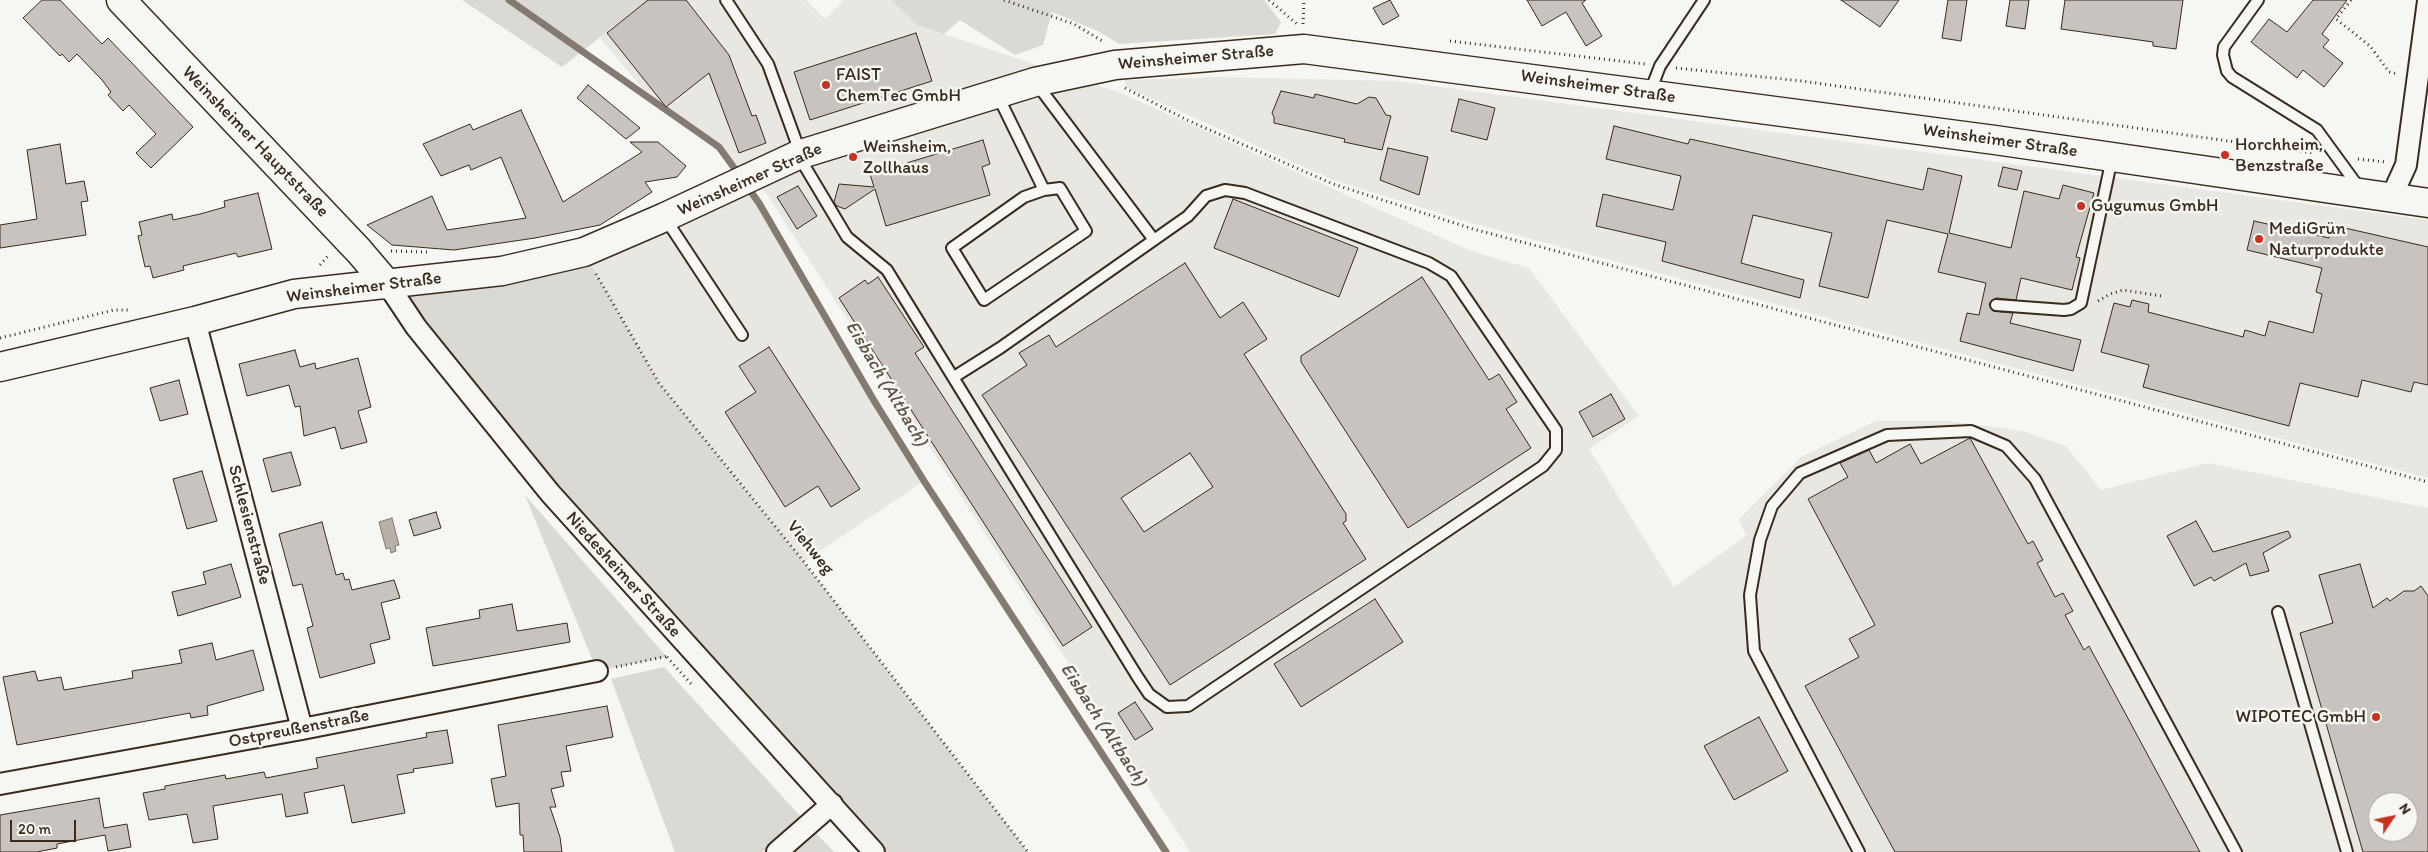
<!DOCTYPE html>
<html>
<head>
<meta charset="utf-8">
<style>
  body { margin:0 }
  #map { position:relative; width:2428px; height:852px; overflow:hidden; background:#f6f6f2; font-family:Itim,sans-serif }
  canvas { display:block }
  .north { position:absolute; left:2368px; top:792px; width:50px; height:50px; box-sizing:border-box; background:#f6f6f2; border:1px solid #aba49d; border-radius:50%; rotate:56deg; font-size:14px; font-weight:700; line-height:20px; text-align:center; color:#3b2a1e }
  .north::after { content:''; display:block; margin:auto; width:18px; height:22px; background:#c8321e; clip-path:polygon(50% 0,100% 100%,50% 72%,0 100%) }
  .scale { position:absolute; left:10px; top:820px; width:66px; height:22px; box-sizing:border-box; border:2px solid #3b2a1e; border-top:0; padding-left:6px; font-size:15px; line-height:18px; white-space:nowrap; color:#3b2a1e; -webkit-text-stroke:4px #f6f6f2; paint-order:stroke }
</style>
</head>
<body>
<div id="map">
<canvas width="2428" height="852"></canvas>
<div class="north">N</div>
<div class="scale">20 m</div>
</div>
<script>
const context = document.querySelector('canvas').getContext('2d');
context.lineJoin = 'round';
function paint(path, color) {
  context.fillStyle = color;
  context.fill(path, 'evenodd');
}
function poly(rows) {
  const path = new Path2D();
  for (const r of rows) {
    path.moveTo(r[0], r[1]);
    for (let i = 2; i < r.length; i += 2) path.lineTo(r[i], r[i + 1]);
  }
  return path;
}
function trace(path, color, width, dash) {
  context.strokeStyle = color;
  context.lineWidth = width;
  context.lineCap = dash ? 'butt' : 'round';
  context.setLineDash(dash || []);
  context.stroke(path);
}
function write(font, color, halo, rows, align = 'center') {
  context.font = font + ' Itim,sans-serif';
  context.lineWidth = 5;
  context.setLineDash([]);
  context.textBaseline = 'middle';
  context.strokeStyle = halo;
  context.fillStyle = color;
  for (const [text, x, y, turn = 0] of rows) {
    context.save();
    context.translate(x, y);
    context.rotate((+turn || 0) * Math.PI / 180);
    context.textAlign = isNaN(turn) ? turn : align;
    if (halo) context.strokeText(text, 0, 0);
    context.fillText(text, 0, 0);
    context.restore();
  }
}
const built = poly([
  [648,0,806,0,825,19,844,0,891,0,917,25,1121,93,1471,251,1529,268,1639,416,1589,449,1674,587,1746,536,1739,519,1801,457,1876,421,1949,421,2022,431,2066,446,2101,490,2208,463,2428,508,2428,852,1190,852,766,193,643,89,600,38],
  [2378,802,2408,802,2408,832,2378,832],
  [1220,77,1397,81,2428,220,2428,478,1475,224,1333,180,1126,87,1125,80],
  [737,183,759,203,873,399,924,481,804,562,659,383,584,252]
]);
const green = poly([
  [462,0,648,0,562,67],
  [891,0,1264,0,1281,22,1275,34,1119,44,1098,31,1052,12,1043,45,1015,55,960,20,944,34,917,25],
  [584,252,659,383,804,562,1028,852,874,852,690,650,388,285],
  [525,495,667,657,597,671],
  [664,667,802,818,763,852,675,852,611,679],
  [813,830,834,852,787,852]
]);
const water = poly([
  [392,518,399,545,395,546,396,551,391,553,390,548,386,549,379,522,392,518]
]);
const stream = poly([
  [509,0,719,147,740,176],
  [746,185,759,203,873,399,924,481,1166,852]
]);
const building = poly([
  [42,0,60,0,102,44,108,38,193,127,151,168,136,153,156,134,129,105,123,111,108,95,111,92,102,80,77,54,69,62,62,54,60,56,23,18,42,0],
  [648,0,686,0,729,55,752,116,756,115,766,143,739,153,709,73,666,107,607,33,648,0],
  [1390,0,1399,16,1383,25,1373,8,1390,0],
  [1527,0,1586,0,1582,3,1602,36,1586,46,1566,12,1542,26,1527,0],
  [1841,0,1899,0,1880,27,1841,0],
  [1948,0,1967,0,1961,41,1942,38,1948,0],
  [2010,0,2029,0,2025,29,2006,26,2010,0],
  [2065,0,2183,0,2176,49,2153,46,2153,42,2061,29,2065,0],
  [2313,0,2347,0,2322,34,2329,40,2323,47,2343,63,2324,87,2303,70,2297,78,2251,42,2269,19,2287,32,2313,0],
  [916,33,932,81,810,120,794,72,916,33],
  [588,85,640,128,626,139,577,98,588,85],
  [1281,91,1314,98,1315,94,1357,104,1369,97,1376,98,1386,115,1391,116,1382,150,1344,142,1345,139,1274,123,1274,117,1272,113,1281,91],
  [1459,99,1495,108,1487,140,1451,131,1459,99],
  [521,110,563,202,642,152,630,142,658,142,686,166,677,177,645,182,652,192,600,225,535,238,454,250,392,245,367,225,432,196,447,230,526,218,501,157,471,170,469,165,441,176,423,144,470,124,473,130,521,110],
  [1614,126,1688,144,1690,139,1923,190,1928,168,1962,176,1949,233,2011,248,2024,191,2059,199,2063,185,2094,193,2076,257,2080,258,2072,290,2021,278,2016,300,1996,298,1989,304,1993,311,2013,313,2010,323,2081,340,2073,371,1960,341,1967,313,1979,315,1986,283,1938,272,1948,234,1887,220,1868,298,1819,286,1832,233,1753,215,1741,263,1804,280,1800,298,1662,261,1666,242,1596,226,1603,194,1673,210,1681,176,1606,159,1614,126],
  [983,140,990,164,982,167,990,195,886,226,875,189,845,209,837,206,834,202,839,184,874,187,870,174,983,140],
  [60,144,66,184,84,181,88,201,81,202,86,235,0,248,0,225,37,219,27,150,60,144],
  [1388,148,1428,157,1419,195,1380,180,1388,148],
  [2003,167,2022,171,2017,190,1998,186,2003,167],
  [798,186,817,216,797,229,777,197,798,186],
  [258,193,272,249,238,257,236,253,183,266,184,270,153,278,150,266,145,267,138,236,142,235,139,222,172,214,173,220,200,214,225,207,224,201,258,193],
  [1233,199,1358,248,1339,297,1214,248,1233,199],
  [2254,221,2329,238,2332,225,2428,247,2428,385,2414,382,2411,392,2362,380,2358,397,2300,383,2289,426,2143,387,2149,365,2101,352,2114,303,2130,307,2132,300,2149,304,2148,312,2243,337,2245,330,2265,336,2269,321,2313,333,2322,294,2316,292,2322,268,2247,250,2254,221],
  [1185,263,1220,318,1243,302,1267,339,1244,354,1346,514,1346,521,1343,523,1366,559,1170,685,982,395,1027,365,1019,353,1049,335,1056,347,1185,263],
  [1190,453,1213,487,1144,532,1121,498,1190,453],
  [878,277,924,347,915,353,1092,627,1063,646,839,298,865,280,868,284,878,277],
  [1422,277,1489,380,1499,374,1517,402,1506,409,1531,448,1408,528,1301,362,1301,356,1422,277],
  [769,347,860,489,831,507,818,486,785,507,725,412,756,392,739,366,769,347],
  [295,350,300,367,315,363,316,369,358,358,371,407,358,411,367,442,341,449,335,427,304,436,300,406,295,407,289,385,247,396,239,364,295,350],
  [179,380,188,414,160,421,150,388,179,380],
  [1611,394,1625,419,1593,437,1579,412,1611,394],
  [1970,438,2028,544,2033,541,2043,560,2037,563,2055,597,2063,593,2073,611,2065,615,2084,650,2089,646,2200,852,1895,852,1805,686,1859,657,1849,639,1875,625,1808,499,1848,477,1840,463,1869,450,1876,463,1910,444,1921,464,1970,438],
  [291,452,301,485,272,492,263,459,291,452],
  [202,471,217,521,187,529,173,479,202,471],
  [436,512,441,528,414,536,409,520,436,512],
  [2196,521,2213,552,2288,531,2291,537,2263,553,2269,571,2250,576,2246,563,2214,581,2211,577,2194,586,2167,536,2196,521],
  [322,522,336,575,343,573,345,580,349,579,352,590,394,580,400,598,381,603,390,639,370,644,375,663,320,678,307,628,313,626,302,584,293,586,279,534,322,522],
  [231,564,241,597,178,616,172,592,206,584,203,572,231,564],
  [2360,564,2373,608,2387,598,2390,601,2404,591,2414,591,2421,586,2428,596,2428,852,2363,852,2300,633,2333,623,2319,575,2360,564],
  [2378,802,2408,802,2408,832,2378,832,2378,802],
  [1375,599,1403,642,1301,707,1274,664,1375,599],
  [512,604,517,631,567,623,570,642,433,666,426,628,480,618,479,610,512,604],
  [212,643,216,660,253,650,264,690,207,706,208,715,191,718,190,713,17,745,3,677,35,671,38,681,61,677,64,690,133,678,132,671,182,663,179,650,212,643],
  [1135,702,1153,729,1135,740,1118,713,1135,702],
  [607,706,613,737,566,746,571,771,561,772,564,786,551,789,556,807,550,807,560,837,562,852,524,852,523,835,520,835,519,803,496,807,491,779,506,776,498,725,607,706],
  [1759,717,1788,771,1734,800,1704,746,1759,717],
  [447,730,453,763,413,769,414,772,397,775,405,813,352,823,344,785,304,793,308,813,286,817,282,794,213,806,218,839,193,843,187,814,149,820,143,793,165,789,165,786,225,775,226,779,264,772,266,778,318,768,316,758,427,737,426,733,447,730],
  [99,798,104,828,127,824,131,847,108,851,105,835,57,844,57,848,37,852,0,852,0,815,99,798]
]);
const path = poly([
  [1004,0,1074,24,1104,42],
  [1269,0,1297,24],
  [2351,0,2336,19,2370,46,2389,72,2398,74],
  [1303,24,1304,0],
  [1450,41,1645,64],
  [1676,68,1802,81,2314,153],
  [1125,88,1187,120,1333,184,1473,229,2428,482],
  [2358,159,2386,162],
  [391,251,429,252],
  [320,265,329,255],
  [596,274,659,383,804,562,1028,852],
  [2098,301,2110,294,2123,290,2161,296],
  [0,338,114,310,128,310],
  [667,657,693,686],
  [616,667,668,656]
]);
const lane = poly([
  [726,0,768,64,796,141,798,155,847,237,887,270,1137,676,1149,694,1167,707,1188,706,1543,466,1556,450,1556,430,1451,276,1429,263,1245,193,1225,190,1206,196,1188,216,1000,348,954,377],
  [2258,0,2224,47,2223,55,2227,71,2232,77,2317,130,2360,189],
  [1036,83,1154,240],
  [1650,92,1660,66,1704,0],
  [998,96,1044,190,1024,197,952,248,984,300,1086,231,1060,188,1044,190],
  [665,218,742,335],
  [1996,305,2064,310,2071,309,2081,303,2112,158],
  [2278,612,2347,852],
  [1859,852,1754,651,1750,595,1760,540,1772,506,1800,473,1887,435,1971,431,2006,446,2035,479,2236,852]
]);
const street = poly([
  [2391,198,2406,165,2428,1],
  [388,285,416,327,550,493,874,852],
  [195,321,302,729],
  [0,784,302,729,597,671],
  [777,852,832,804]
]);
const secondary = poly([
  [121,0,359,251,388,285],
  [0,367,195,321,294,294,502,271,584,252,665,217,798,155,1035,82,1115,65,1304,49,1995,140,2428,203]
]);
const markers = [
  [826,85,5,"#c8321e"],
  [2225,155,5,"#c8321e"],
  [853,157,5,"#c8321e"],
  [2081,206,5,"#c8321e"],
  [2259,239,5,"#c8321e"],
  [2376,717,5,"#c8321e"]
];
const streetNames = [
  ["Weinsheimer Straße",1196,58,-5],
  ["Weinsheimer Straße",1598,87,8],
  ["Weinsheimer Straße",2000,141,8],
  ["Weinsheimer Hauptstraße",255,142,46],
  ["Weinsheimer Straße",750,180,-24],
  ["Weinsheimer Straße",364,288,-7],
  ["Schlesienstraße",249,525,75],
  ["Viehweg",810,548,51],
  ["Niedesheimer Straße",623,575,48],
  ["Ostpreußenstraße",299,729,-11]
];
const poiNames = [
  ["FAIST",836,75],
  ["ChemTec GmbH",836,96],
  ["Horchheim,",2235,145],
  ["Benzstraße",2235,166],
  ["Weinsheim,",863,147],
  ["Zollhaus",863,168],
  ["Gugumus GmbH",2091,206],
  ["MediGrün",2269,229],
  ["Naturprodukte",2269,250],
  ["WIPOTEC GmbH",2366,717,"right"]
];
const waterNames = [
  ["Eisbach (Altbach)",886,384,59],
  ["Eisbach (Altbach)",1103,725,57]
];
paint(built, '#e8e7e2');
paint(green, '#dad9d3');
paint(water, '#b6b0a9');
trace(water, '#857a71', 1);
trace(stream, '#857a71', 7);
paint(building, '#c8c3be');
trace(building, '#3b2a1e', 1);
trace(lane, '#3b2a1e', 14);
trace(street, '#3b2a1e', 24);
trace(secondary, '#3b2a1e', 31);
trace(path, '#3b2a1e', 3, [1, 4]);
trace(lane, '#f6f6f2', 10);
trace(street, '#f6f6f2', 20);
trace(secondary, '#f6f6f2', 28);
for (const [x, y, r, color] of markers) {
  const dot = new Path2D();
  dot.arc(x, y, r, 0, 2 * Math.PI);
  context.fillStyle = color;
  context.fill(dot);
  trace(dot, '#f6f6f2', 2);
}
write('18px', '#3b2a1e', '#f6f6f2', streetNames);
write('18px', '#3b2a1e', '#f6f6f2', poiNames, 'left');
write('italic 19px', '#605248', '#f6f6f2', waterNames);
</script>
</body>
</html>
